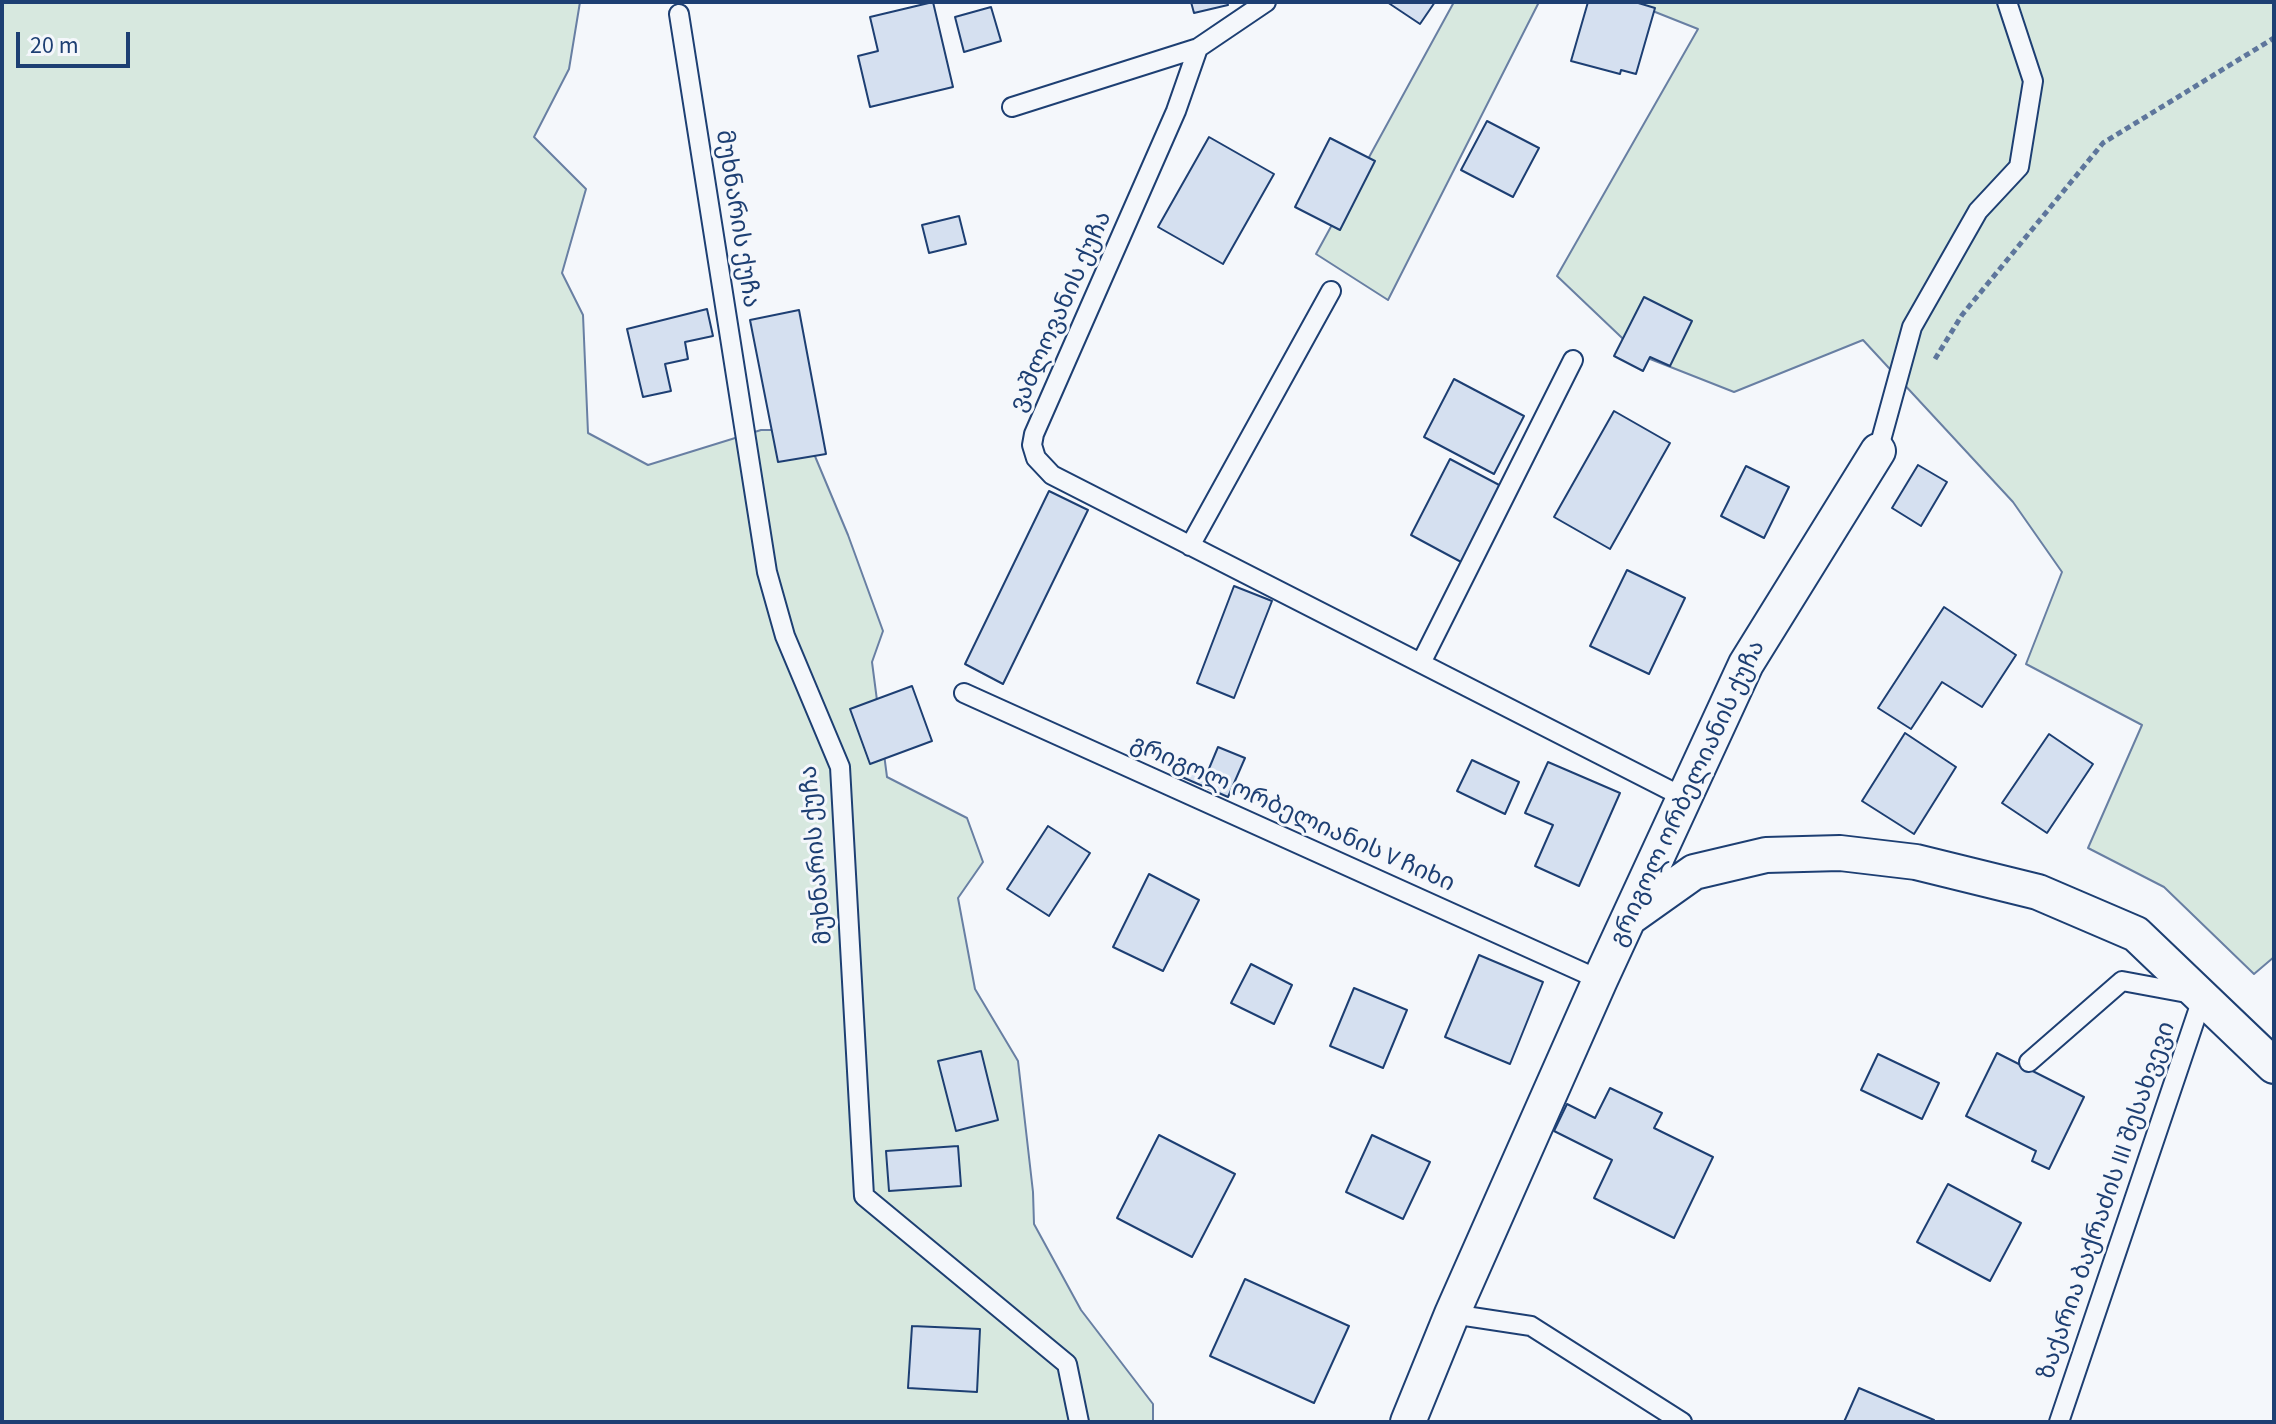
<!DOCTYPE html>
<html>
<head>
<meta charset="utf-8">
<style>
  body { margin:0 }
  #map { position:relative; width:2276px; height:1424px; overflow:hidden; background:#f4f7fb; font-family:"Source Sans 3",sans-serif }
  canvas { display:block }
  .frame { position:absolute; inset:0; border:4px solid #1d3f73; pointer-events:none }
  .scale { position:absolute; left:16px; top:32px; width:114px; height:36px; box-sizing:border-box; border:4px solid #1d3f73; border-top:0; padding-left:10px; font-size:24px; line-height:28px; white-space:nowrap; color:#1d3f73; -webkit-text-stroke:6px #f4f7fb; paint-order:stroke }
</style>
</head>
<body>
<div id="map">
<canvas width="2276" height="1424"></canvas>
<div class="frame"></div>
<div class="scale">20 m</div>
</div>
<script>
const context = document.querySelector('canvas').getContext('2d');
context.lineJoin = 'round';
function paint(path, color) {
  context.fillStyle = color;
  context.fill(path, 'evenodd');
}
function poly(rows) {
  const path = new Path2D();
  for (const r of rows) {
    path.moveTo(r[0], r[1]);
    for (let i = 2; i < r.length; i += 2) path.lineTo(r[i], r[i + 1]);
  }
  return path;
}
function trace(path, color, width, dash) {
  context.strokeStyle = color;
  context.lineWidth = width;
  context.lineCap = dash ? 'butt' : 'round';
  context.setLineDash(dash || []);
  context.stroke(path);
}
function write(font, color, halo, rows, align = 'center') {
  context.font = font + ' "Source Sans 3","Noto Sans Georgian",sans-serif';
  context.lineWidth = 6;
  context.setLineDash([]);
  context.textBaseline = 'middle';
  context.strokeStyle = halo;
  context.fillStyle = color;
  for (const [text, x, y, turn = 0] of rows) {
    context.save();
    context.translate(x, y);
    context.rotate((+turn || 0) * Math.PI / 180);
    context.textAlign = isNaN(turn) ? turn : align;
    if (halo) context.strokeText(text, 0, 0);
    context.fillText(text, 0, 0);
    context.restore();
  }
}
const green = poly([
  [2,2,580,2,569,69,534,137,586,189,562,273,583,315,588,433,648,465,761,430,804,430,848,535,883,631,872,662,887,777,967,818,983,862,958,898,975,989,1018,1061,1033,1192,1034,1224,1081,1310,1153,1404,1153,1422,2,1422,2,2],
  [1454,2,1539,2,1388,300,1316,254,1454,2],
  [1630,2,2274,2,2274,957,2254,974,2164,887,2088,848,2142,725,2026,664,2062,572,2013,502,1863,340,1734,392,1640,355,1557,276,1698,29,1630,2]
]);
const building = poly([
  [933,2,953,87,870,107,858,56,878,51,870,17,933,2],
  [1191,2,1227,2,1228,5,1194,13,1191,2],
  [1387,2,1435,2,1420,24,1387,2],
  [1588,2,1635,2,1655,8,1636,74,1621,70,1620,74,1571,61,1588,2],
  [991,7,1001,41,964,52,955,17,991,7],
  [1487,121,1539,148,1513,197,1461,170,1487,121],
  [1209,137,1274,174,1223,264,1158,227,1209,137],
  [1330,138,1375,161,1340,230,1295,207,1330,138],
  [959,216,966,244,929,253,922,225,959,216],
  [1644,297,1692,321,1670,366,1650,357,1643,371,1614,356,1644,297],
  [707,309,713,336,685,342,688,359,665,364,671,391,643,397,627,329,707,309],
  [799,310,826,454,778,462,750,320,799,310],
  [1454,379,1524,416,1494,474,1424,437,1454,379],
  [1614,411,1670,443,1610,549,1554,517,1614,411],
  [1450,459,1503,487,1463,563,1411,535,1450,459],
  [1918,465,1947,482,1921,526,1892,508,1918,465],
  [1746,466,1789,487,1764,538,1721,516,1746,466],
  [1049,491,1088,510,1003,684,965,664,1049,491],
  [1627,570,1685,598,1649,674,1590,646,1627,570],
  [1234,586,1272,601,1234,698,1197,683,1234,586],
  [1944,607,2016,655,1982,707,1942,682,1911,729,1878,708,1944,607],
  [912,686,932,741,870,764,850,709,912,686],
  [1905,733,1956,767,1914,834,1862,801,1905,733],
  [2049,734,2093,764,2047,833,2002,803,2049,734],
  [1218,747,1245,758,1228,797,1182,777,1189,762,1208,771,1218,747],
  [1472,760,1519,782,1505,814,1457,791,1472,760],
  [1548,762,1620,793,1579,886,1535,866,1553,825,1525,813,1548,762],
  [1048,826,1090,853,1049,916,1007,889,1048,826],
  [1149,874,1199,900,1163,971,1113,947,1149,874],
  [1479,955,1543,982,1510,1064,1445,1037,1479,955],
  [1251,964,1292,985,1274,1024,1231,1003,1251,964],
  [1354,988,1407,1010,1383,1068,1330,1046,1354,988],
  [981,1051,998,1120,956,1131,938,1061,981,1051],
  [1997,1053,2084,1097,2049,1169,2032,1161,2036,1151,1966,1116,1997,1053],
  [1878,1054,1939,1083,1922,1119,1861,1090,1878,1054],
  [1610,1088,1662,1113,1654,1128,1713,1157,1674,1238,1594,1198,1612,1160,1554,1131,1567,1104,1595,1118,1610,1088],
  [1159,1135,1235,1174,1192,1257,1117,1218,1159,1135],
  [1372,1135,1430,1162,1403,1219,1346,1192,1372,1135],
  [958,1146,961,1186,889,1191,886,1151,958,1146],
  [1948,1184,2021,1223,1990,1281,1917,1242,1948,1184],
  [1245,1279,1349,1326,1314,1403,1210,1356,1245,1279],
  [912,1326,980,1329,977,1392,908,1388,912,1326],
  [1859,1388,1934,1420,1933,1422,1844,1422,1859,1388]
]);
const path = poly([
  [1935,359,1962,315,2103,143,2274,38]
]);
const lane = poly([
  [679,14,767,572,785,636,840,767,864,1196,1067,1364,1079,1422],
  [1198,48,1176,111,1034,434,1032,445,1036,458,1052,475,1685,798],
  [1012,107,1198,48,1266,2],
  [1878,451,1912,327,1978,211,2019,167,2033,81,2007,2],
  [1190,546,1331,291],
  [1421,663,1573,360],
  [964,693,1600,980],
  [2029,1062,2122,981,2203,996,2059,1422],
  [1452,1314,1531,1326,1682,1422]
]);
const street = poly([
  [1632,916,1694,872,1766,855,1840,853,1916,862,2038,892,2136,934,2274,1066],
  [1408,1422,1452,1314,1600,980,1746,664,1878,451]
]);
const streetNames = [
  ["მუხნარის ქუჩა",736,219,81],
  ["ვაშლოვანის ქუჩა",1062,312,-66],
  ["გრიგოლ ორბელიანის ქუჩა",1689,794,-65],
  ["გრიგოლ ორბელიანის V ჩიხი",1292,815,24],
  ["მუხნარის ქუჩა",818,855,-95],
  ["ზაქარია ბაქრაძის III შესახვევი",2108,1201,-71]
];
paint(green, '#d7e8df');
trace(green, '#687fa3', 2);
paint(building, '#d5e0f0');
trace(building, '#1d3f73', 2);
trace(lane, '#1d3f73', 22);
trace(street, '#1d3f73', 38);
trace(path, '#5e769c', 5, [6, 4]);
trace(lane, '#f4f7fb', 18);
trace(street, '#f4f7fb', 34);
write('24px', '#1d3f73', '#f4f7fb', streetNames);
</script>
</body>
</html>
